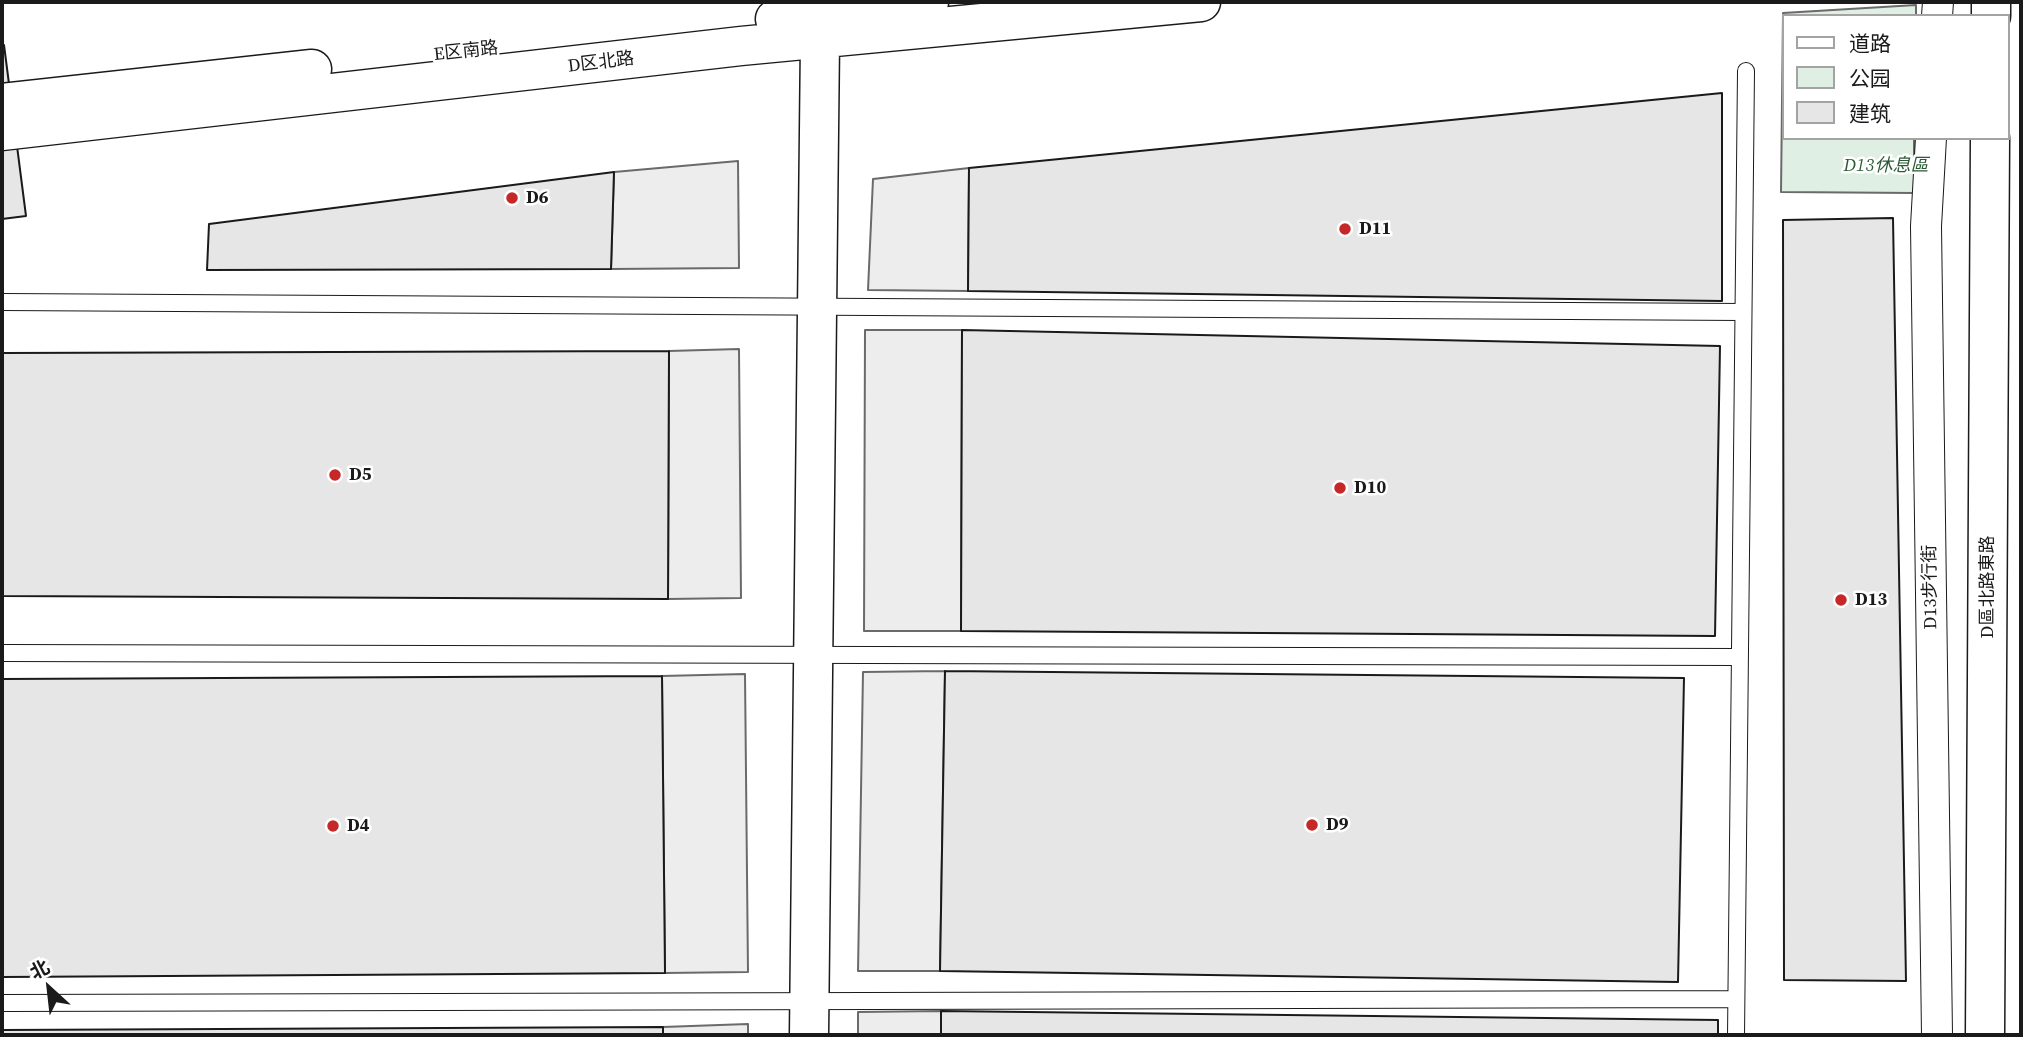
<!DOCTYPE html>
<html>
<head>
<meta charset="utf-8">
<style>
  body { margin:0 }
  #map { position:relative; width:2023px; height:1037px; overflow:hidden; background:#fff; font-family:"Source Serif 4","Noto Sans SC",serif }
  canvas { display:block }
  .frame { position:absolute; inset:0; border:4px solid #1a1a1a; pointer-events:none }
  .legend { position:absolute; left:1782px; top:14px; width:228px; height:126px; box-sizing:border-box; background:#fff; border:2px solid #a3a3a3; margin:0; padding:9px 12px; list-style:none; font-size:21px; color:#1a1a1a }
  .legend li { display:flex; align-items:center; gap:14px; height:35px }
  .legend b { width:35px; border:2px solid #a3a3a3 }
  .north { position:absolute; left:14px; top:953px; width:70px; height:70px; -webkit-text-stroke:5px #fff; paint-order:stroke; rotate:333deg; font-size:19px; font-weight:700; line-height:28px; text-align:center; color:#1a1a1a }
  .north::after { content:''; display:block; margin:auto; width:24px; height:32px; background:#1a1a1a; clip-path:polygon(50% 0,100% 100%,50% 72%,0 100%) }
</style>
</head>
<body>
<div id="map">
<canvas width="2023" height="1037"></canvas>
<div class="frame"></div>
<ul class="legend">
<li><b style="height:9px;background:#fff"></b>道路</li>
<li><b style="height:19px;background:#e0efe3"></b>公园</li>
<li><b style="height:19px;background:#e6e6e6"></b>建筑</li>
</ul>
<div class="north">北</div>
</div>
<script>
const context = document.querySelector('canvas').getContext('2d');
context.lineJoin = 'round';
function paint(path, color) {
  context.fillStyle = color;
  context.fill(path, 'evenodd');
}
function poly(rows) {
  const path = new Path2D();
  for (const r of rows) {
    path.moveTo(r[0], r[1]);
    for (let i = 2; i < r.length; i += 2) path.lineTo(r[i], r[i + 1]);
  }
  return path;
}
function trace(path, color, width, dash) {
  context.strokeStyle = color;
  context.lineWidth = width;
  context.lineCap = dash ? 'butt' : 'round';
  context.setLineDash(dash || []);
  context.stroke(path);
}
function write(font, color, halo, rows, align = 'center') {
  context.font = font + ' "Source Serif 4","Noto Sans SC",serif';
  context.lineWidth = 5;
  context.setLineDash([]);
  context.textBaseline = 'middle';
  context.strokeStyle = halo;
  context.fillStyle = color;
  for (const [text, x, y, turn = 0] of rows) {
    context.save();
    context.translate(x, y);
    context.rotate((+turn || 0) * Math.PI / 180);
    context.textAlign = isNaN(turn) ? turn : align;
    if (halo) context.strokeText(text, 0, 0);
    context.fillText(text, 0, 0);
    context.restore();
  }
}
const green = poly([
  [1916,5,1916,16,1783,16,1783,138,1914,138,1914,193,1781,192,1783,13,1916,5]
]);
const parking = poly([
  [738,161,739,268,611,269,614,172,738,161],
  [969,168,968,291,868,290,873,179,969,168],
  [865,330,962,330,961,631,864,631,865,330],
  [739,349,741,598,668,599,669,351,739,349],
  [945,671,940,971,858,971,863,672,945,671],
  [745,674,748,972,665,973,662,676,745,674],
  [941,1011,941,1035,858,1035,858,1012,941,1011],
  [748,1024,748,1035,663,1035,663,1027,748,1024]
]);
const building = poly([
  [2,45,4,45,26,216,2,219,2,45],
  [1722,93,1722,301,968,291,969,168,1722,93],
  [614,172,611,269,207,270,209,224,614,172],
  [1893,218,1906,981,1784,980,1783,220,1893,218],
  [962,330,1720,346,1715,636,961,631,962,330],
  [669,351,668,599,2,596,2,353,669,351],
  [945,671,1684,678,1678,982,940,971,945,671],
  [662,676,665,973,2,977,2,679,662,676],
  [941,1011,1718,1020,1718,1035,941,1035,941,1011],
  [663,1027,663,1035,2,1035,2,1030,663,1027]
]);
const service = poly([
  [2,302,1743,312],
  [2,653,1739,657],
  [2,1003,1736,999],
  [1736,1035,1746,71]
]);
const minor = poly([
  [1937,16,1938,2],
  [1931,138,1926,226,1937,1035]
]);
const tertiary = poly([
  [1991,16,1991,2],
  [775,19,929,2],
  [2,103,312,69],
  [2,131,741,46,1201,2],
  [809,1035,820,41],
  [1985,1035,1990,138]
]);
const markers = [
  [512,198,7,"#c62828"],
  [1345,229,7,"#c62828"],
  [335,475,7,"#c62828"],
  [1340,488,7,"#c62828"],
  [1841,600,7,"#c62828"],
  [1312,825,7,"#c62828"],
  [333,826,7,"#c62828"]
];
const streetNames = [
  ["E区南路",466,52,-6],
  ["D区北路",601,63,-7],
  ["D13步行街",1931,587,-91],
  ["D區北路東路",1988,587,-90]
];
const parkNames = [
  ["D13休息區",1886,166]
];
const poiNames = [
  ["D6",526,198],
  ["D11",1359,229],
  ["D5",349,475],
  ["D10",1354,488],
  ["D13",1855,600],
  ["D9",1326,825],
  ["D4",347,826]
];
paint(green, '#e0efe3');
trace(green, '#6a6a6a', 2);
paint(parking, '#ededed');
trace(parking, '#6a6a6a', 2);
paint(building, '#e6e6e6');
trace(building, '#1a1a1a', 2);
trace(service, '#1a1a1a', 18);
trace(minor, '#1a1a1a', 32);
trace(tertiary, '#1a1a1a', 41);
trace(service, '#fff', 16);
trace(minor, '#fff', 30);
trace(tertiary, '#fff', 38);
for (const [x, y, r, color] of markers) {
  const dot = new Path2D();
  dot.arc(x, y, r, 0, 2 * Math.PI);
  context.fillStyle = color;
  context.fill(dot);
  trace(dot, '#fff', 2.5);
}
write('18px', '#1a1a1a', '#fff', streetNames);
write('italic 18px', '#2b5a34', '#fff', parkNames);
write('bold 18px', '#1a1a1a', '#fff', poiNames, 'left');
</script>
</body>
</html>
